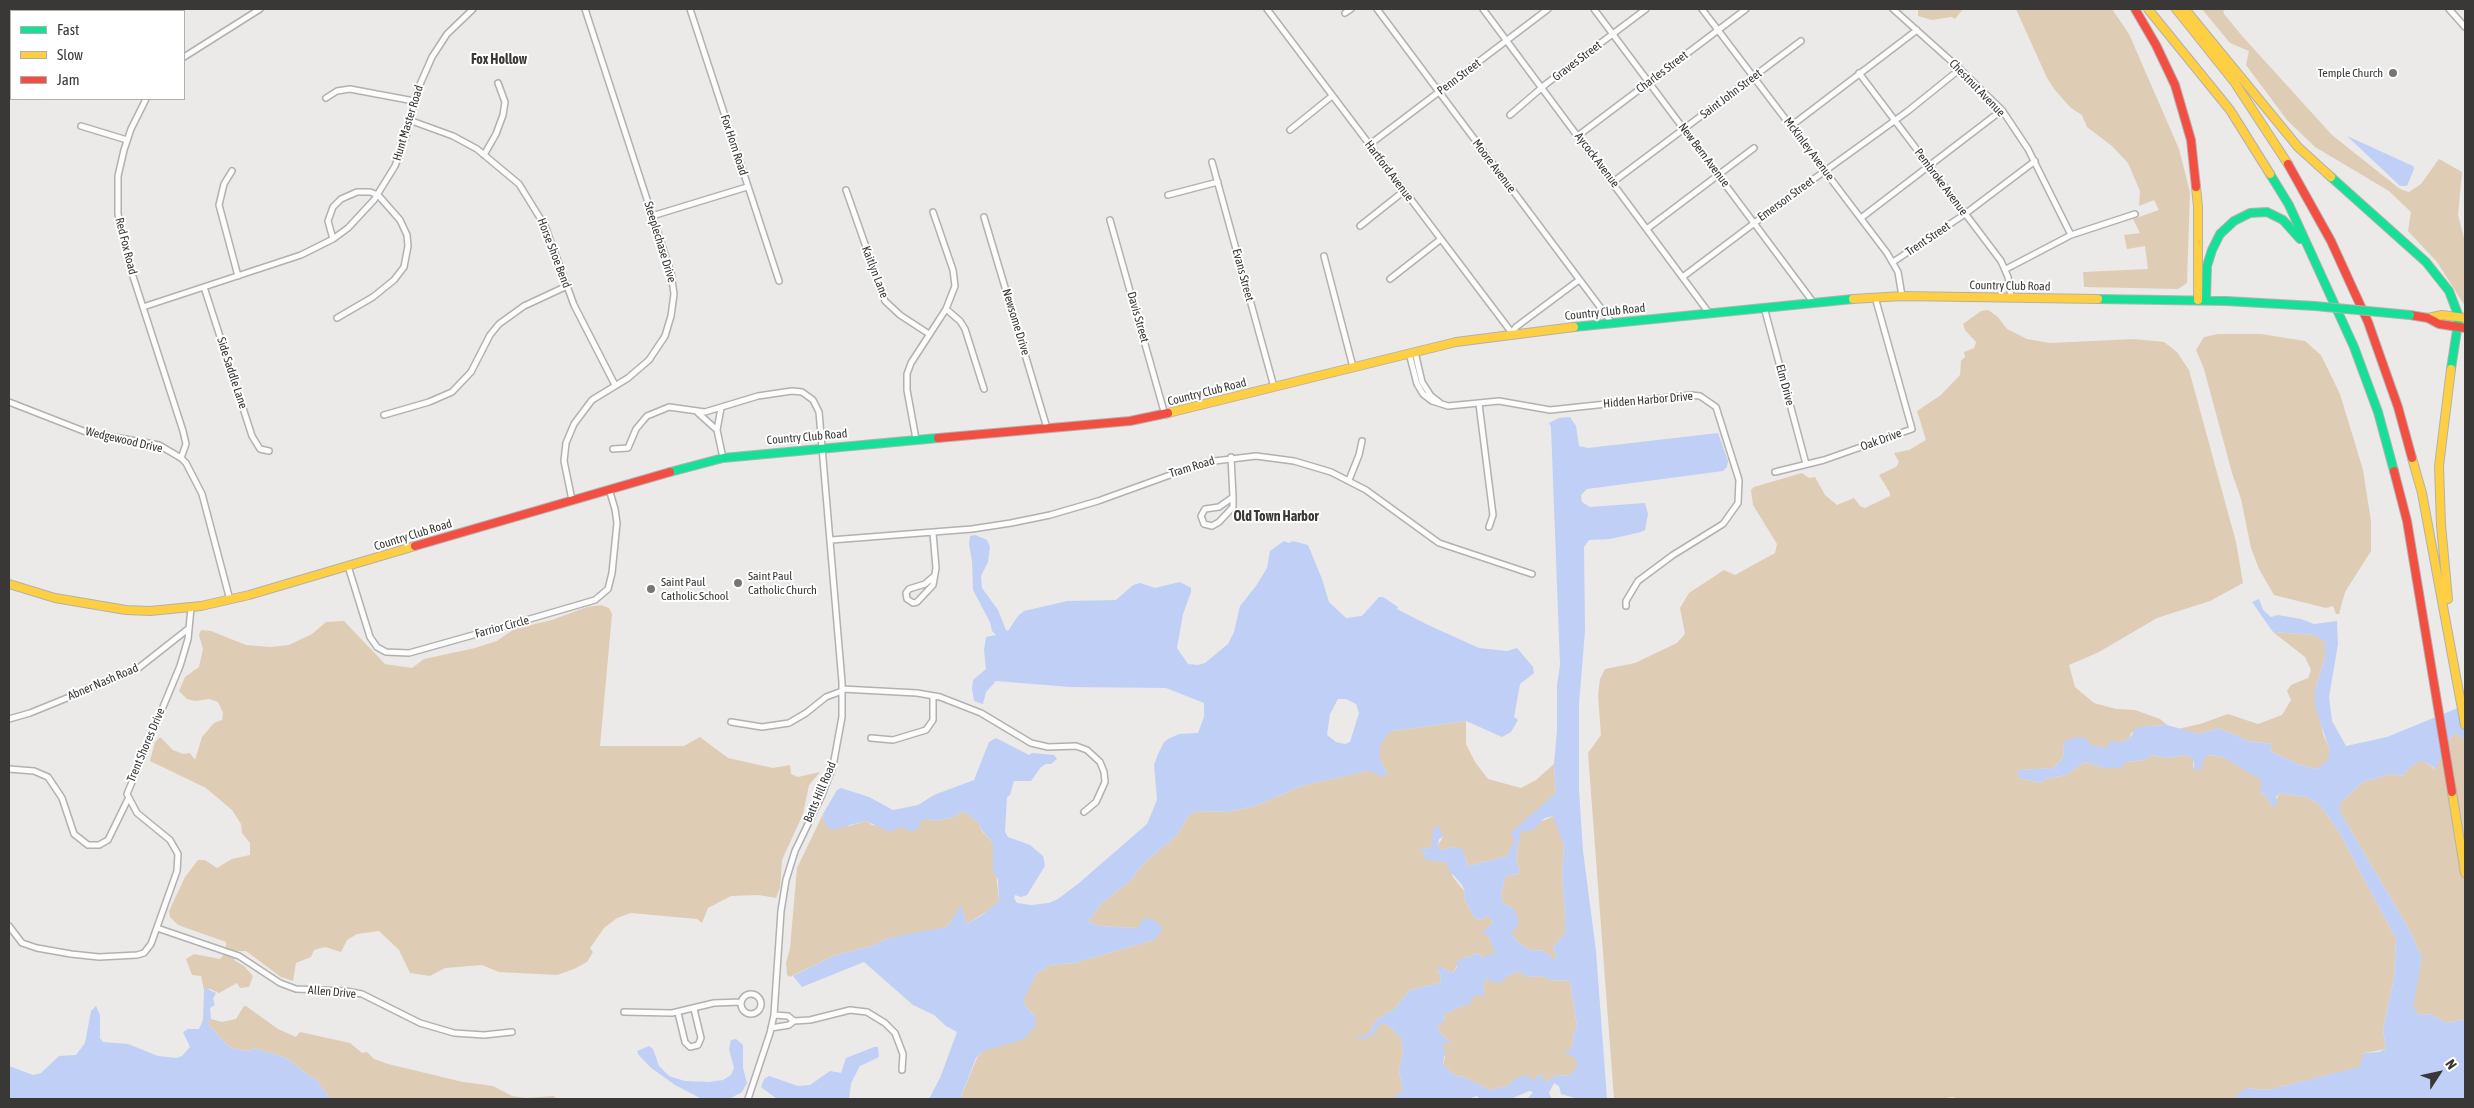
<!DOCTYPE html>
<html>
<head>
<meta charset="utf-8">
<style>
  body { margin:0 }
  #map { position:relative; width:2474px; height:1108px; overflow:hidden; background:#ebeae8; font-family:"Asap Condensed",sans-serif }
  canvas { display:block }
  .frame { position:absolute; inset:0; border:10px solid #393837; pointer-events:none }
  .legend { position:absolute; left:10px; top:10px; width:175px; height:90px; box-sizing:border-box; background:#fff; border:1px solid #b0afaf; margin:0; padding:6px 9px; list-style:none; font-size:15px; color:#393837 }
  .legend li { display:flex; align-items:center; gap:10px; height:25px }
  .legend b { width:25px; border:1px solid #b0afaf }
  .north { position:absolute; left:2414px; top:1048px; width:50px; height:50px; -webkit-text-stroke:4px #fff; paint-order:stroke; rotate:55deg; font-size:14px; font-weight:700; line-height:20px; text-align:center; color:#393837 }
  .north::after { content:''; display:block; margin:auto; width:18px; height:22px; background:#393837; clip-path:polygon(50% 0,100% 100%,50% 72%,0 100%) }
</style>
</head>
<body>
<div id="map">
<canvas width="2474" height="1108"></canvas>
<div class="frame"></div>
<ul class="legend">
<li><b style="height:6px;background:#16e098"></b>Fast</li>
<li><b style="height:6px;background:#ffcf43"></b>Slow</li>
<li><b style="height:6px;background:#f24e42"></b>Jam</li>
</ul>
<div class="north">N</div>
</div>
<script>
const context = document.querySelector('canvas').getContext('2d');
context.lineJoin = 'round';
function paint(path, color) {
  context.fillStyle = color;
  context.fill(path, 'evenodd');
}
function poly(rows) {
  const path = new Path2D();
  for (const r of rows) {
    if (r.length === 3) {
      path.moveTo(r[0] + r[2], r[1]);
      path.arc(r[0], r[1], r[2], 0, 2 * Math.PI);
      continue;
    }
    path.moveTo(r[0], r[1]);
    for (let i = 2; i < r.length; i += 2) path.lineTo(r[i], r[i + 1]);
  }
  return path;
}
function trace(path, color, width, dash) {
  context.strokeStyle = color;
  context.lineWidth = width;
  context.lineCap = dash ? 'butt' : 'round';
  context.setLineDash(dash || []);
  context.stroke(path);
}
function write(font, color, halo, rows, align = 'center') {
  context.font = font + ' "Asap Condensed",sans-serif';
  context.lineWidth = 4;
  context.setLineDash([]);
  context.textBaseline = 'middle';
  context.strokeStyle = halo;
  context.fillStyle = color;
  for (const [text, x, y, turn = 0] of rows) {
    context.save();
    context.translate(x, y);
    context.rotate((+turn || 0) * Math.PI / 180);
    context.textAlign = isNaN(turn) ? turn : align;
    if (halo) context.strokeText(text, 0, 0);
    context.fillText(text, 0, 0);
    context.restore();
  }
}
const green = poly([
  [1918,9,1963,9,1955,19,1951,17,1932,20,1918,16],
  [2016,9,2112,9,2129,34,2179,149,2190,192,2187,283,2178,289,2084,287,2083,272,2148,269,2145,246,2127,249,2124,235,2140,233,2133,219,2159,210,2154,200,2139,206,2140,191,2128,163,2112,146,2087,127,2082,115,2071,108,2055,90,2047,78],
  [2202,9,2223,9,2224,14,2243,37,2332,135,2400,189,2409,192,2421,184,2439,159,2462,172,2458,215,2465,242,2465,306,2437,262,2408,231,2411,212,2389,191,2315,147,2287,120,2246,65,2249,51,2230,43],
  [1988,310,1998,317,2007,329,2027,339,2050,343,2134,339,2164,342,2177,352,2189,370,2236,542,2243,583,2210,601,2157,618,2099,652,2069,665,2075,687,2094,703,2116,709,2135,710,2160,719,2167,725,2147,726,2131,733,2129,739,2106,748,2064,742,2063,758,2053,768,2018,770,2019,778,2041,783,2045,779,2066,775,2085,762,2104,768,2119,768,2127,762,2145,760,2151,755,2167,758,2186,755,2193,759,2193,768,2205,756,2209,755,2223,757,2262,780,2260,794,2263,793,2272,806,2280,793,2306,797,2319,804,2338,830,2396,939,2394,978,2383,1030,2386,1049,2364,1053,2360,1067,2268,1090,2246,1088,2233,1099,1957,1099,1953,1097,1938,1099,1614,1099,1588,753,1601,735,1598,695,1600,679,1605,669,1635,663,1677,643,1685,634,1680,608,1689,593,1724,570,1735,575,1775,553,1777,544,1753,505,1751,490,1754,487,1802,473,1809,478,1815,477,1825,495,1837,505,1854,498,1860,506,1865,508,1890,496,1890,493,1879,475,1896,467,1899,462,1894,453,1909,450,1926,440,1917,411,1941,395,1960,375,1961,361,1965,357,1964,352,1974,348,1976,342,1965,330,1963,324,1981,311],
  [2218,334,2261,334,2305,341,2321,355,2340,394,2363,470,2371,521,2371,551,2345,592,2339,614,2336,614,2333,606,2326,608,2274,595,2259,569,2251,548,2241,499,2232,473,2204,369,2196,350,2204,337],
  [601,605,609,608,612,614,600,746,684,746,700,737,728,758,773,768,790,765,791,774,798,777,820,772,809,785,803,814,782,860,780,888,776,898,759,895,731,896,708,908,702,923,697,919,631,913,617,918,604,928,590,948,593,952,587,962,574,969,557,975,499,972,482,965,445,968,430,976,410,973,399,950,379,931,357,934,347,940,341,952,325,947,314,950,311,957,296,963,293,981,281,977,246,951,237,951,234,960,244,966,253,976,249,987,240,988,237,983,219,993,210,989,204,990,201,976,192,975,186,959,194,954,220,959,226,952,226,942,178,925,170,917,169,911,185,877,198,860,205,860,217,868,232,859,250,855,250,843,242,833,241,824,232,810,206,788,150,761,155,742,160,737,173,750,183,754,190,753,195,760,202,737,214,723,222,720,223,713,218,702,209,699,196,701,187,699,179,691,185,677,199,667,203,649,199,635,201,630,211,631,246,645,270,647,289,645,312,634,326,622,344,621,385,664,412,668,424,659,475,648,497,641,514,629,552,620,587,607],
  [2273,632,2315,635,2325,642,2325,657,2315,690,2323,734,2329,748,2329,760,2317,769,2300,765,2270,751,2273,744,2248,741,2219,728,2199,734,2178,729,2200,724,2228,714,2258,724,2282,715,2291,700,2287,691,2291,685,2308,678,2311,670,2305,657],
  [1466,721,1466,744,1475,762,1488,779,1521,788,1536,780,1554,764,1556,793,1527,819,1507,856,1468,866,1465,856,1456,848,1453,847,1440,850,1438,845,1443,837,1440,832,1434,840,1432,847,1420,850,1425,854,1425,859,1449,863,1453,877,1465,892,1464,898,1474,917,1479,920,1488,916,1493,922,1483,933,1489,937,1496,955,1483,958,1478,953,1474,954,1470,957,1461,958,1453,973,1441,967,1437,970,1441,975,1440,983,1410,990,1393,1010,1377,1019,1369,1033,1357,1039,1363,1039,1380,1024,1386,1024,1401,1037,1403,1053,1399,1071,1403,1090,1394,1099,960,1099,977,1058,983,1050,1023,1039,1036,1017,1025,1006,1023,999,1036,974,1050,965,1074,963,1154,940,1137,928,1101,926,1088,922,1102,903,1130,881,1144,863,1176,836,1189,815,1198,811,1228,812,1258,805,1301,786,1353,774,1367,771,1387,773,1380,759,1380,746,1386,735,1392,731],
  [2456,733,2465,740,2465,1019,2447,1023,2430,1014,2420,1015,2412,1007,2422,958,2410,931,2340,812,2340,803,2363,782,2390,774,2403,776,2410,767,2418,762,2425,762,2434,769,2451,737],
  [964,811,979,823,981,830,993,843,999,901,993,907,967,924,961,906,947,927,886,939,875,945,833,956,790,977,787,975,786,963,790,948,797,868,823,814,824,821,849,826,866,821,872,825,901,827,927,819,935,821,954,817],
  [1554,816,1564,845,1562,872,1565,919,1565,934,1553,947,1557,958,1554,959,1544,951,1530,950,1519,943,1511,933,1514,909,1503,903,1501,893,1506,876,1520,873,1516,858,1521,830],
  [1519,971,1527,977,1541,976,1550,980,1570,981,1577,1027,1574,1032,1572,1049,1566,1051,1573,1055,1579,1066,1569,1076,1557,1075,1546,1082,1542,1080,1544,1077,1540,1075,1536,1077,1536,1083,1516,1078,1507,1086,1490,1090,1462,1076,1457,1077,1443,1065,1445,1058,1442,1043,1451,1043,1441,1034,1437,1026,1444,1019,1445,1014,1464,1005,1476,993,1485,994,1483,987,1487,978,1506,977],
  [244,1006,246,1006,278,1029,296,1037,300,1032,350,1043,362,1053,367,1052,374,1059,388,1064,463,1082,493,1086,512,1096,526,1098,554,1096,557,1099,330,1099,316,1079,311,1077,286,1058,254,1048,250,1051,234,1049,225,1043,207,1023,211,1019,222,1022,236,1019]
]);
const water = poly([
  [2347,136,2413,166,2414,169,2407,186,2400,186],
  [1570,417,1576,426,1579,446,1588,448,1718,433,1728,461,1727,467,1723,471,1587,489,1581,495,1582,502,1590,507,1645,503,1648,514,1645,530,1641,532,1610,539,1589,540,1584,547,1585,631,1579,704,1579,790,1583,851,1596,951,1607,1099,1578,1099,1561,1094,1559,1086,1554,1083,1549,1093,1552,1099,1530,1099,1528,1098,1533,1092,1529,1091,1513,1098,1480,1099,1477,1096,1467,1099,1392,1099,1403,1090,1399,1071,1403,1053,1401,1037,1386,1024,1380,1024,1374,1034,1363,1039,1355,1039,1369,1033,1377,1019,1393,1010,1410,990,1440,983,1441,975,1437,969,1441,967,1453,973,1457,967,1457,961,1461,958,1470,957,1474,954,1478,953,1483,958,1488,954,1495,954,1489,937,1482,933,1493,922,1488,916,1479,920,1474,917,1464,898,1465,892,1462,885,1448,869,1448,863,1424,859,1425,854,1419,850,1432,847,1433,832,1434,827,1439,826,1443,837,1439,839,1438,845,1440,850,1453,847,1459,848,1463,850,1468,866,1507,856,1514,841,1511,832,1556,793,1554,764,1557,731,1557,685,1560,665,1551,427,1549,423,1559,418],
  [1553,816,1564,845,1562,872,1565,919,1565,934,1553,947,1557,958,1554,959,1544,951,1530,950,1519,943,1511,933,1518,926,1518,919,1514,909,1503,903,1501,893,1506,876,1520,873,1516,858,1521,831,1531,831,1545,818],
  [1519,971,1527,977,1541,976,1550,980,1570,981,1577,1027,1574,1032,1572,1049,1565,1051,1569,1056,1573,1055,1578,1066,1569,1076,1557,1075,1546,1082,1543,1080,1544,1077,1540,1075,1535,1077,1535,1082,1527,1075,1516,1078,1507,1086,1490,1090,1462,1076,1457,1077,1443,1065,1445,1051,1442,1044,1451,1043,1441,1034,1437,1026,1443,1022,1445,1014,1464,1005,1468,1006,1476,994,1480,997,1485,994,1483,987,1487,978,1492,982,1501,983,1506,977],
  [975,535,987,540,990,547,988,562,981,576,982,588,998,610,1006,630,1008,631,1018,616,1024,611,1067,601,1116,600,1133,585,1140,583,1155,588,1180,582,1191,588,1191,592,1183,614,1177,648,1188,664,1198,665,1205,663,1228,644,1234,632,1240,606,1256,586,1267,568,1270,551,1284,541,1289,543,1293,541,1308,545,1322,579,1329,602,1346,618,1362,616,1379,597,1383,597,1398,607,1397,609,1426,624,1479,648,1507,651,1517,648,1533,667,1534,673,1520,684,1514,717,1518,720,1511,732,1502,737,1466,721,1392,731,1386,736,1380,746,1380,759,1387,773,1384,777,1367,771,1301,786,1258,805,1228,812,1198,811,1189,815,1176,836,1144,863,1130,881,1102,903,1088,922,1101,926,1137,928,1145,917,1158,922,1162,929,1159,935,1154,940,1074,963,1050,965,1036,974,1024,999,1025,1006,1036,1017,1035,1027,1024,1039,983,1051,976,1058,960,1099,929,1099,940,1078,957,1032,946,1026,934,1015,913,1005,864,962,802,987,793,976,833,956,875,945,886,939,907,934,947,927,961,905,967,924,982,915,999,901,998,880,993,871,993,843,981,829,979,823,964,811,954,817,935,821,927,819,920,822,920,826,912,832,901,827,890,832,866,821,830,830,824,821,823,814,837,790,841,788,869,797,893,810,918,805,934,795,974,780,989,742,996,738,1029,755,1032,753,1054,755,1057,759,1051,764,1046,764,1041,767,1031,781,1014,781,1010,795,1007,797,1005,832,1008,837,1030,845,1043,856,1045,866,1027,895,1021,897,1015,895,1014,898,1017,903,1031,905,1049,903,1058,899,1079,883,1147,824,1157,800,1154,765,1158,754,1164,742,1168,739,1179,734,1198,733,1204,717,1204,703,1166,688,1070,687,996,681,986,692,983,704,974,701,972,689,973,680,986,669,984,650,986,637,996,635,992,631,990,622,973,590,972,561,969,544,970,536],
  [1338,699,1346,699,1356,704,1359,713,1350,742,1345,744,1336,742,1327,735,1330,714],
  [2259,599,2263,610,2271,617,2278,615,2301,619,2314,624,2337,621,2338,644,2329,697,2332,721,2346,746,2387,737,2465,705,2465,740,2456,733,2451,737,2435,769,2425,762,2418,762,2410,767,2403,776,2390,774,2363,782,2340,803,2340,812,2410,931,2422,958,2413,1007,2420,1015,2430,1014,2447,1023,2465,1019,2465,1099,2233,1099,2245,1088,2268,1090,2359,1067,2364,1053,2379,1052,2386,1049,2383,1030,2394,978,2396,939,2338,830,2319,804,2306,797,2280,793,2276,797,2277,807,2272,806,2263,793,2260,794,2261,780,2223,757,2210,755,2205,756,2201,769,2195,771,2193,759,2186,755,2167,758,2151,755,2145,760,2127,762,2120,768,2104,768,2085,762,2066,775,2045,779,2041,783,2019,778,2017,770,2053,768,2063,758,2064,742,2075,737,2086,738,2090,745,2106,748,2112,740,2118,743,2129,739,2136,728,2148,726,2167,725,2199,734,2219,728,2248,741,2273,744,2270,751,2300,765,2317,769,2329,759,2329,748,2315,707,2315,690,2325,657,2325,642,2315,635,2273,632,2252,602],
  [207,989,216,993,213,999,215,1005,210,1008,211,1019,207,1023,225,1043,234,1049,250,1051,254,1048,286,1058,311,1077,316,1079,330,1099,9,1099,9,1066,33,1075,41,1073,59,1056,76,1055,85,1043,91,1011,96,1006,100,1015,100,1038,103,1042,128,1044,158,1056,176,1058,182,1056,190,1047,183,1032,188,1029,199,1029,203,1020,204,990],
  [736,1039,743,1045,743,1068,747,1083,742,1092,729,1099,702,1099,675,1085,650,1067,638,1054,637,1051,649,1046,653,1049,659,1066,669,1076,685,1081,709,1082,723,1080,731,1075,734,1068,729,1049,731,1040],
  [874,1047,878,1047,879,1057,860,1066,851,1083,849,1099,777,1099,761,1087,764,1079,769,1076,798,1086,810,1085,830,1071,841,1073,846,1058]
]);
const street = poly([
  [18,9,21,11],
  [690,9,779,281],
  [1267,9,1512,333,1516,327,1579,280],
  [1377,9,1612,323],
  [1483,9,1709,313],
  [1594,9,1813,302],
  [1702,9,1887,253,1898,272,1902,296],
  [1893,9,1960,69,2002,110,2028,149,2071,235],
  [2449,9,2465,27],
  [57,11,62,9],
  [1345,13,1351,9],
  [184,57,260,9],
  [1859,73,2001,261,2008,277,2011,297],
  [326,98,337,91,350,89,414,101],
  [146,99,131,129,124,150,118,176,118,214,130,267,183,431,186,444,181,458],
  [1510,115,1546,84,1646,9],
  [409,120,453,136,477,149,519,184,545,226,574,305,615,385],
  [81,126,127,140],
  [1791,126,1917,30],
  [1290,130,1332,96],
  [1579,135,1746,9],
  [1369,145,1548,9],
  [484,155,496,134,503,115,505,102,498,83],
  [1212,162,1274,387],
  [232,171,224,184,219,205,238,276],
  [1613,182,1801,41],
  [846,190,885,301,900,315,929,334],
  [1168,195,1218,182],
  [652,216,747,187],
  [984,217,1047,428],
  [1861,218,2002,110],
  [1110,220,1165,415],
  [1360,226,1404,191],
  [1648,228,1754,148],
  [333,239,328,221,333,207,341,199,357,192,370,192,378,195,400,220,407,235,408,246,404,267,394,280,373,297,337,318],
  [1324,256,1353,367],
  [1893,262,1965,214,2035,161],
  [2006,269,2071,235,2135,214],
  [1684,276,1793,194,1908,111,1960,69],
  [1390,279,1441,239],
  [204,287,252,436,260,449,269,451],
  [143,307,301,255,333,239,348,228,374,200,395,166,406,136,418,89,432,57,447,34,473,9],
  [1764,307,1806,464],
  [946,309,960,321,965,329,984,389],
  [1415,352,1422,382,1431,396,1439,402],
  [1409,353,1417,384,1423,394,1432,401,1448,406,1499,401,1550,410,1691,395,1700,396,1716,407,1739,480,1738,503,1723,524,1673,555,1638,581,1626,601,1626,606],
  [9,402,86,432,159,445,181,458,186,463,202,494,230,600],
  [1479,404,1493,515,1489,527],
  [697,412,717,430,723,458],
  [384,415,429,402,452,392,471,372,490,335,499,324,524,306,567,286],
  [717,430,721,408],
  [916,439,907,390,907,374,911,363,946,309,955,286,953,270,933,212],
  [613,449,628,448,636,429,647,416,669,407,705,412,758,396,792,391,802,392,813,400,819,412,842,682,842,717,833,766,822,795,795,851,786,880,781,911,774,1015,770,1033,748,1099],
  [1231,457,1233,497],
  [1775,472,1824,460,1912,429,1875,297],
  [1349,480,1359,455,1362,441],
  [1233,497,1233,507,1219,522,1212,526,1204,524,1201,516,1205,509,1219,507,1233,497],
  [572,500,564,461,566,443,574,424,592,400,628,378,649,360,665,336,671,316,674,294,671,273,585,9],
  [933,533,936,568,933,585,917,602,913,603,907,599,906,593,909,589,925,584,933,577],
  [831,540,972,529,1011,523,1050,515,1098,501,1206,462,1256,456,1294,461,1331,472,1366,490,1439,543,1532,574],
  [348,566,370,637,377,647,386,652,409,653,516,623,595,600,608,589,612,573,617,523,615,509,609,489],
  [842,689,917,693,940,697,981,713,1031,743,1048,747,1076,746,1087,750,1100,762,1104,772,1105,782,1096,802,1084,812],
  [9,719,30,713,136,670,188,629],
  [731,722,762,727,789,723,806,713,826,697,842,691],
  [871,738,893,740,926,730,933,720,933,696],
  [9,769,34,771,48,777,62,798,74,834,88,845,99,845,108,840,128,799],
  [9,926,22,943,37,948,71,954,99,957,137,955,144,953,151,944,177,871,178,854,170,840,137,813,127,794,180,666,188,639,191,608],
  [157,928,239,956,280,983,296,989,346,991,362,994,420,1023,454,1033,484,1035,512,1032],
  [751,1004,10],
  [624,1012,672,1013,714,1003,741,1002],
  [678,1013,685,1042,690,1047,698,1045,701,1038,694,1009],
  [794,1021,810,1020,850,1010,867,1012,885,1023,895,1033,903,1054,902,1070],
  [771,1028,789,1025,794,1021,788,1016,774,1015]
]);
const fast = poly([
  [2270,174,2289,205,2354,347,2378,412,2394,471],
  [2331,177,2426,262,2449,291,2459,317,2451,369],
  [2098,299,2226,301,2315,306],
  [2206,300,2207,266,2212,250,2220,234,2234,221,2250,213,2267,212,2283,220,2300,239],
  [1574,327,1853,299],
  [670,472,723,458,938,438]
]);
const slow = poly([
  [2148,9,2230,110,2270,174],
  [2176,9,2235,83,2288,164],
  [2185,9,2298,147,2331,177],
  [2196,187,2198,207,2198,300],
  [1853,299,1902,296,2098,299],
  [2428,318,2442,315,2465,318],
  [1168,413,1456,342,1574,327],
  [2412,458,2422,493,2465,725],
  [9,584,55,598,126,610,150,611,201,606,249,595,415,546],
  [2448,599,2441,525,2439,466,2451,369],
  [2452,792,2465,873]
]);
const jam = poly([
  [2135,9,2156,45,2175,85,2191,140,2196,187],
  [2288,164,2331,241,2368,322,2398,407,2412,458],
  [2410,315,2428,318,2439,324,2465,328],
  [938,438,1130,421,1168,413],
  [2394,471,2407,521,2452,792],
  [415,546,670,472]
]);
const fastBridge = poly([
  [2315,306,2410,315]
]);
const markers = [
  [2393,73,5,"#777675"],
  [738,583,5,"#777675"],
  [651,589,5,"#777675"]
];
const streetNames = [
  ["Graves Street",1577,61,-37],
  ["Charles Street",1662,72,-37],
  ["Penn Street",1459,77,-37],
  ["Chestnut Avenue",1977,88,46],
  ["Saint John Street",1731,94,-37],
  ["Hunt Master Road",408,123,-73],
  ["Fox Horn Road",734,145,72],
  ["McKinley Avenue",1809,149,53],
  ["New Bern Avenue",1704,155,53],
  ["Aycock Avenue",1597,160,53],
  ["Moore Avenue",1494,166,53],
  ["Hartford Avenue",1389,171,53],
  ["Pembroke Avenue",1941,182,53],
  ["Emerson Street",1786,199,-36],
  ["Trent Street",1928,239,-34],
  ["Steeplechase Drive",660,242,73],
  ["Red Fox Road",126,246,76],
  ["Horse Shoe Bend",554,253,69],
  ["Kaitlyn Lane",875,272,69],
  ["Evans Street",1243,275,75],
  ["Country Club Road",2010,286,1],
  ["Country Club Road",1605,312,-6],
  ["Davis Street",1138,317,74],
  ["Newsome Drive",1016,322,73],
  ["Side Saddle Lane",232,373,72],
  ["Elm Drive",1785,385,75],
  ["Country Club Road",1207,392,-14],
  ["Hidden Harbor Drive",1648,400,-5],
  ["Country Club Road",807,437,-5],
  ["Wedgewood Drive",124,440,13],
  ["Oak Drive",1881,440,-20],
  ["Tram Road",1192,467,-17],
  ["Country Club Road",413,535,-17],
  ["Farrior Circle",502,627,-15],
  ["Abner Nash Road",103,682,-23],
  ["Trent Shores Drive",146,745,-67],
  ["Batts Hill Road",820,792,-67],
  ["Allen Drive",332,992,5]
];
const poiNames = [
  ["Temple Church",2383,73,"right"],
  ["Saint Paul",748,576],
  ["Catholic Church",748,590],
  ["Saint Paul",661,582],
  ["Catholic School",661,596]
];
const neighbourhoodNames = [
  ["Fox Hollow",499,60],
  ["Old Town Harbor",1276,517]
];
paint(green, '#deccb5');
paint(water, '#bfcff6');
trace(street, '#b2b1b0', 8);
trace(fast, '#b2b1b0', 10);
trace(slow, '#b2b1b0', 10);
trace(jam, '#b2b1b0', 10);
trace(street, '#fcfcfc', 5);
trace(fast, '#16e098', 8);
trace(slow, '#ffcf43', 8);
trace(jam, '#f24e42', 8);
trace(fastBridge, '#b2b1b0', 10, []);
trace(fastBridge, '#16e098', 8);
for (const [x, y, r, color] of markers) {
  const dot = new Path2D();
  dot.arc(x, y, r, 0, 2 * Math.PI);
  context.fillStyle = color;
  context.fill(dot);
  trace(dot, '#fff', 2);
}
write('12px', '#393837', '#fff', streetNames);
write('12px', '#393837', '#fff', poiNames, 'left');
write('bold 14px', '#393837', '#fff', neighbourhoodNames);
</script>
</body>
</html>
